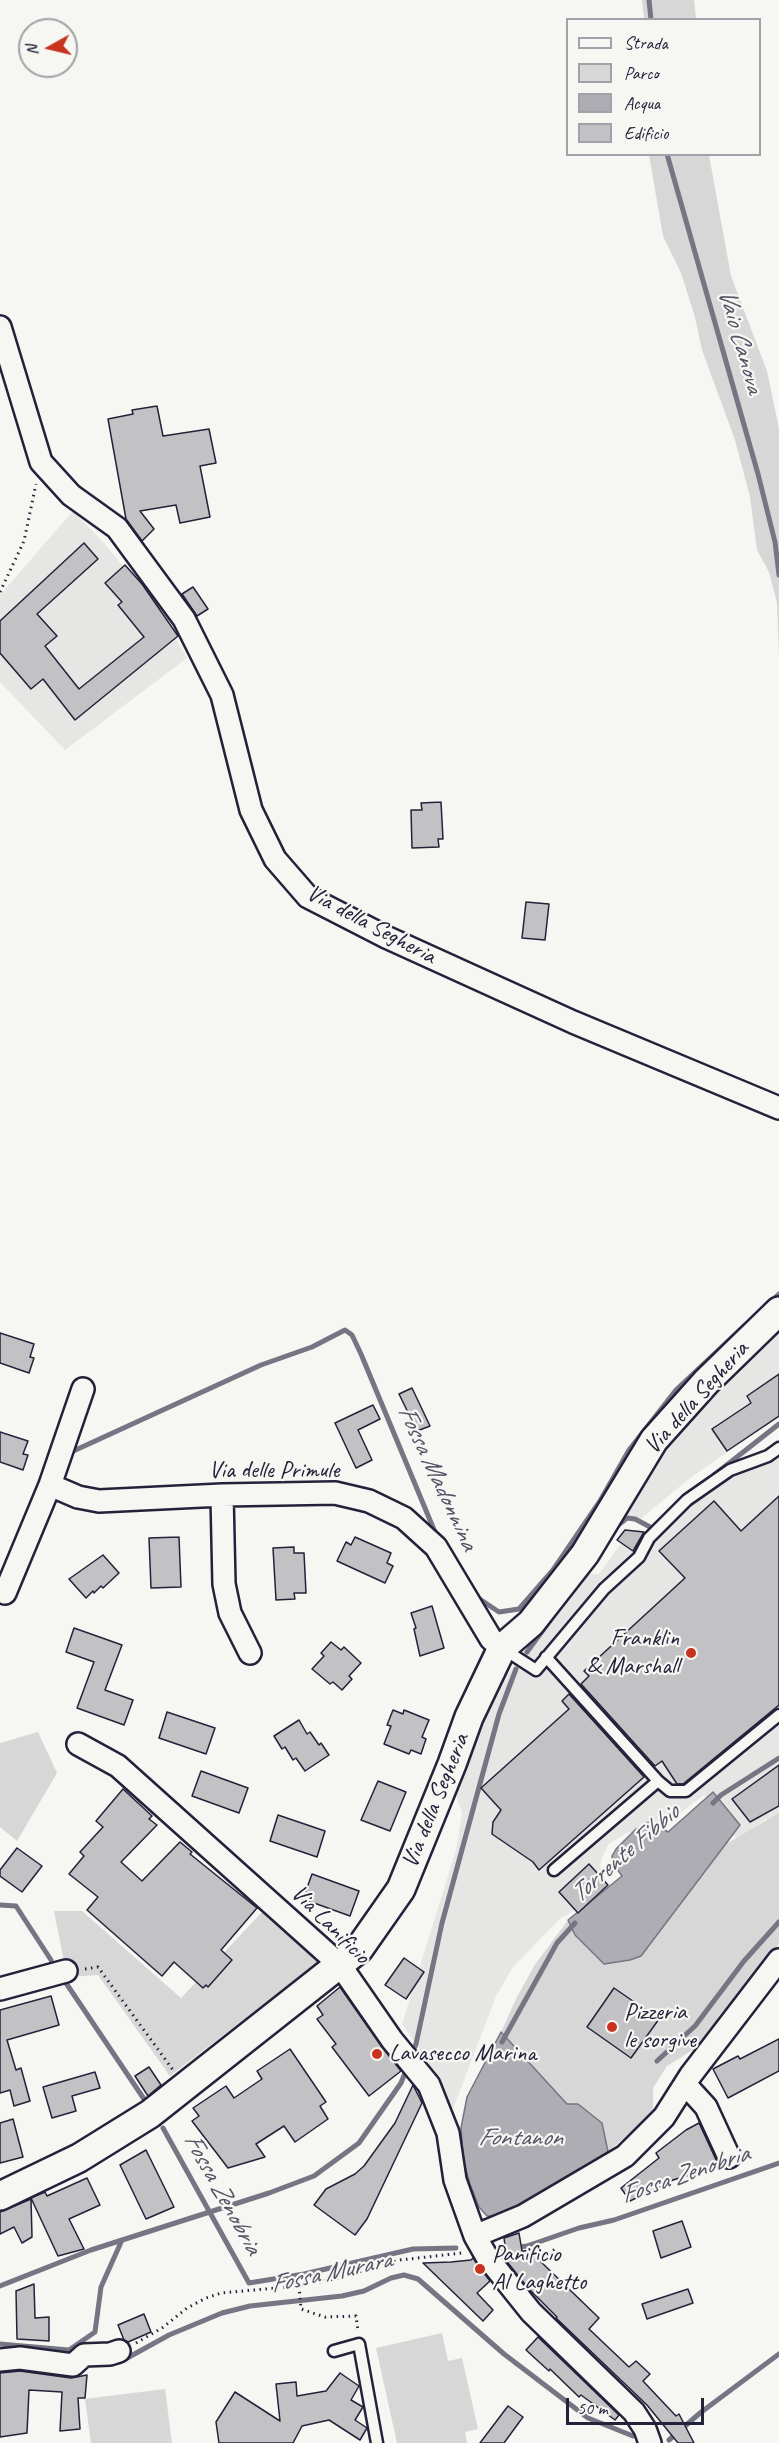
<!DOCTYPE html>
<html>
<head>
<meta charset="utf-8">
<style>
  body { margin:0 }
  #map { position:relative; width:779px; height:2443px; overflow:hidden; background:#f6f6f2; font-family:Caveat,sans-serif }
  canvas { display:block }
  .legend { position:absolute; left:566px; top:18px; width:195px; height:138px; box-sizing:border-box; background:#f6f6f2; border:2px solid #a1a1a9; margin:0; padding:8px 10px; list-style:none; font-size:18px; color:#22223b }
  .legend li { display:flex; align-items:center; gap:12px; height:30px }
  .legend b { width:30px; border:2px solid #a1a1a9 }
  .north { position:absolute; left:18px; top:18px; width:60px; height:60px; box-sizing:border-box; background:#f6f6f2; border:2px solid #a1a1a9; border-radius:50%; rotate:262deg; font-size:16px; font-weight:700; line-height:24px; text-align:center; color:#22223b }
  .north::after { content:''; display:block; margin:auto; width:21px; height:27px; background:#c8321e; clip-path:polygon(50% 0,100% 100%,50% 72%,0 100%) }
  .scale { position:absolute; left:566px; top:2398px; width:138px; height:27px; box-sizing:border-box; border:3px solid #22223b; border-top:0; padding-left:8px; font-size:18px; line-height:21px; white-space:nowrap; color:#22223b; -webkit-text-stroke:4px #f6f6f2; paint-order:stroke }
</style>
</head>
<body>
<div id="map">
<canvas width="779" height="2443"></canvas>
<ul class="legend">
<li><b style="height:8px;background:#f6f6f2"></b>Strada</li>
<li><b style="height:16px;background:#d7d7d7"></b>Parco</li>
<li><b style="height:16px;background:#adadb3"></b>Acqua</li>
<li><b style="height:16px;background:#c2c2c4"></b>Edificio</li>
</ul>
<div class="north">N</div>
<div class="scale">50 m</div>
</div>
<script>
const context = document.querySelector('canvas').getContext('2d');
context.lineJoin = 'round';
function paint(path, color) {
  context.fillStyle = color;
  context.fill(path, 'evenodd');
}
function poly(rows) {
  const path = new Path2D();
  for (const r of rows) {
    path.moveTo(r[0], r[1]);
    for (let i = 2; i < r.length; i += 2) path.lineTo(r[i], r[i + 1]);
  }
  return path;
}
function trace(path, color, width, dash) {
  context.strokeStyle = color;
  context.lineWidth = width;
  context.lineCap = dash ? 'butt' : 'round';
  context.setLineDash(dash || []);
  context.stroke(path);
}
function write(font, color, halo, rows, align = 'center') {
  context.font = font + ' Caveat,sans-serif';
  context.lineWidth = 4.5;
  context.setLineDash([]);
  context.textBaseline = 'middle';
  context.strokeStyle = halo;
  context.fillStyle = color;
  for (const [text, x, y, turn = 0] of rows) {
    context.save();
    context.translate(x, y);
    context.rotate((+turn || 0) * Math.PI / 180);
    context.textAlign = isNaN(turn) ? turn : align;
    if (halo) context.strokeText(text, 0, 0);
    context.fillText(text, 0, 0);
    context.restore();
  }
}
const built = poly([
  [73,511,105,544,161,613,187,658,65,750,0,682,0,595],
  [779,1321,779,1416,690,1478,639,1520,630,1520,617,1512,645,1468],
  [779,1440,779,1830,766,1819,737,1840,704,1795,649,1837,636,1831,626,1833,609,1844,604,1853,600,1865,606,1882,568,1915,562,1917,513,1967,496,1996,453,2109,441,2082,402,2024,456,1850,462,1813,456,1795,459,1779,476,1741,478,1723,494,1694,584,1565,589,1574,599,1574,622,1542,630,1542,638,1549,663,1524,733,1471]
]);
const green = poly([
  [642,0,694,0,696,19,644,19],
  [649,155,709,155,731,276,767,371,779,429,779,656,777,603,769,572,757,550,750,497,735,440,702,350,695,317,681,273,663,236],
  [38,1732,57,1773,17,1841,0,1827,0,1743],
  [779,1813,779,1944,707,2034,694,2049,667,2066,653,2088,653,2109,648,2117,608,2152,602,2123,567,2104,501,2032,517,1997,534,1966,568,1920,575,1935,641,1956,726,1844],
  [265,1909,321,1960,170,2076,98,1975,67,1977,54,1911,82,1911,181,1998],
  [442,2333,448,2361,462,2358,478,2429,465,2432,467,2443,397,2443,376,2348],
  [165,2389,172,2443,91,2443,85,2399]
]);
const water = poly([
  [713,1792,740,1825,641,1956,630,1960,604,1964,575,1935,568,1920,622,1876,614,1865,612,1856,616,1849,636,1829,651,1821,668,1832,713,1792],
  [501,2032,567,2104,578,2104,602,2123,608,2152,520,2207,498,2216,487,2216,479,2207,470,2184,463,2159,461,2128,467,2097,501,2032]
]);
const stream = poly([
  [649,0,651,20],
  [667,154,758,474,775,542,779,575],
  [769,1303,779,1294],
  [69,1453,261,1365,312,1347,345,1330,352,1335,361,1354,437,1537],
  [714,1475,779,1424],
  [617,1526,627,1518,635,1519,652,1528,657,1524],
  [475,1594,478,1598,499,1612,519,1609,553,1570,600,1501,629,1450,676,1390,744,1326],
  [527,1652,554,1615],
  [713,1803,721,1795,779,1758],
  [0,1905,16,1906,51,1960],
  [66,1983,146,2102],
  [502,2042,557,1943,575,1923],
  [411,2056,416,2044,442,1923,499,1714,516,1669],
  [657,2061,695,2026,744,1961,779,1922],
  [163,2128,249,2283,304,2274,413,2249,456,2248],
  [500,2249,527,2246,579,2228,614,2220,779,2163],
  [0,2286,91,2250,269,2193,314,2176,359,2143,401,2083,407,2068],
  [0,2344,69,2350,78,2355],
  [69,2350,95,2332,101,2287,122,2240],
  [112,2363,120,2362,169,2335,222,2313,250,2306,342,2296,364,2291,391,2278,404,2275,418,2279,504,2354,588,2418,633,2436],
  [669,2440,700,2413,779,2354]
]);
const building = poly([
  [157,406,163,436,209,429,216,463,200,466,210,517,180,523,176,505,140,511,154,529,142,541,126,519,108,419,133,414,132,410,157,406],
  [84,543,98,559,37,614,57,636,45,646,79,689,144,637,118,605,122,602,105,583,125,565,142,584,178,636,75,720,43,679,31,689,0,653,0,621,84,543],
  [193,587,208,609,197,616,182,594,193,587],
  [441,802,443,839,438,839,439,847,412,848,411,810,422,810,421,803,441,802],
  [526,902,549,904,545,940,522,938,526,902],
  [0,1333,34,1344,30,1357,34,1358,29,1373,0,1363,0,1333],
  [779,1374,779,1416,727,1451,712,1429,751,1403,747,1396,779,1374],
  [412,1388,430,1426,417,1431,399,1394,412,1388],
  [373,1405,380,1419,358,1430,372,1460,356,1468,335,1423,373,1405],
  [0,1432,28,1441,23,1454,28,1455,23,1470,0,1462,0,1432],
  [779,1496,779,1705,683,1784,677,1784,662,1761,655,1766,581,1684,589,1676,584,1671,685,1578,659,1551,714,1501,741,1531,779,1496],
  [625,1530,644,1532,633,1551,617,1540,625,1530],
  [179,1537,181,1587,151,1588,149,1538,179,1537],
  [355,1537,391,1553,387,1563,393,1566,385,1583,337,1561,346,1542,351,1545,355,1537],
  [294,1547,294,1553,304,1553,306,1593,294,1593,295,1599,276,1600,273,1548,294,1547],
  [103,1555,119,1573,103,1588,101,1586,94,1593,93,1591,86,1598,69,1579,103,1555],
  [432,1606,444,1648,420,1656,414,1629,416,1628,411,1613,432,1606],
  [74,1628,122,1645,105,1690,133,1700,124,1725,77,1708,94,1662,66,1652,74,1628],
  [331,1642,341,1650,344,1647,361,1663,349,1676,352,1679,342,1690,333,1682,330,1684,312,1669,324,1656,321,1653,331,1642],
  [569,1694,644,1777,539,1870,533,1862,492,1834,493,1822,501,1810,481,1788,569,1709,562,1701,569,1694],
  [393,1710,403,1714,404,1710,429,1720,422,1737,426,1739,421,1754,411,1750,409,1754,384,1744,391,1726,387,1725,393,1710],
  [167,1712,215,1728,206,1754,159,1738,167,1712],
  [299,1720,307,1734,310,1732,319,1745,321,1743,329,1755,305,1771,296,1758,293,1760,285,1747,282,1749,274,1736,299,1720],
  [779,1765,779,1806,750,1822,732,1799,779,1765],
  [201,1771,248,1788,239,1813,192,1796,201,1771],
  [378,1781,406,1792,390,1831,361,1820,378,1781],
  [123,1789,152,1816,149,1819,157,1825,121,1862,142,1881,180,1842,192,1852,190,1854,257,1908,221,1950,232,1960,208,1987,206,1985,203,1988,174,1962,162,1976,87,1910,98,1897,69,1874,84,1856,80,1852,103,1827,96,1821,123,1789],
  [278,1815,325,1831,317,1857,270,1841,278,1815],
  [17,1848,42,1866,22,1892,0,1876,0,1870,17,1848],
  [589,1864,608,1885,578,1913,559,1892,589,1864],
  [312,1874,359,1891,350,1916,303,1899,312,1874],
  [404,1958,424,1972,406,1999,385,1985,404,1958],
  [340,1987,382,2047,401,2071,369,2096,332,2047,336,2044,317,2019,323,2015,317,2006,340,1987],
  [614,1988,659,2019,631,2058,587,2027,614,1988],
  [51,1996,59,2025,7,2040,16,2070,21,2068,30,2101,14,2106,10,2090,0,2093,0,2010,51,1996],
  [779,2039,779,2071,728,2098,713,2069,738,2056,740,2059,779,2039],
  [290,2049,326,2102,320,2106,328,2119,295,2142,284,2126,256,2144,265,2157,228,2168,192,2121,199,2116,193,2108,226,2086,234,2098,262,2079,257,2071,290,2049],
  [149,2067,161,2085,148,2096,135,2076,149,2067],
  [95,2072,100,2088,72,2096,76,2111,52,2118,43,2087,95,2072],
  [413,2085,422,2103,367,2219,355,2235,314,2205,326,2189,355,2174,364,2166,395,2123,413,2085],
  [13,2119,23,2157,0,2163,0,2123,13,2119],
  [699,2123,718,2164,706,2170,673,2180,630,2201,621,2188,659,2158,656,2153,686,2130,699,2123],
  [146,2150,174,2207,146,2219,120,2165,146,2150],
  [87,2178,100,2205,69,2219,84,2249,58,2256,31,2198,45,2192,47,2196,87,2178],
  [31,2199,32,2237,22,2243,14,2227,0,2234,0,2212,31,2199],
  [682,2221,691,2247,661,2258,653,2231,682,2221],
  [519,2233,522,2251,534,2250,539,2260,599,2318,589,2329,629,2367,636,2361,650,2374,643,2381,676,2416,679,2414,694,2443,678,2443,647,2405,556,2318,557,2317,528,2288,500,2253,506,2253,504,2238,519,2233],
  [473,2258,490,2281,477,2293,493,2310,483,2321,423,2263,451,2262,471,2260,473,2258],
  [34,2284,35,2318,49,2317,49,2341,17,2339,16,2291,34,2284],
  [688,2289,693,2303,647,2319,642,2304,688,2289],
  [144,2314,151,2332,128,2342,124,2340,118,2325,144,2314],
  [538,2337,619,2415,615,2420,581,2395,579,2397,550,2369,549,2371,526,2350,538,2337],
  [20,2371,71,2378,87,2375,85,2398,78,2398,80,2429,60,2431,62,2392,29,2390,27,2433,0,2437,0,2373,20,2371],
  [340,2373,359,2386,351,2400,363,2407,355,2420,367,2428,360,2440,329,2420,302,2426,293,2443,219,2443,216,2422,235,2392,280,2421,276,2384,296,2382,297,2396,326,2391,340,2373],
  [508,2406,523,2417,504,2443,480,2443,508,2406]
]);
const path = poly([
  [0,592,24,541,36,484],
  [85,1969,98,1967,173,2070],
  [299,2286,301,2309,325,2317,356,2316,358,2331],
  [136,2343,162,2328,187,2308,206,2298,221,2293,299,2286,334,2279,400,2260,462,2253]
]);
const service = poly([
  [502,1648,536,1670,604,1589,639,1557,649,1538,687,1500,730,1470,768,1456,779,1448],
  [546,1657,658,1781,670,1791,686,1791,779,1715],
  [554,1870,658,1781],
  [334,2351,359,2344,377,2443]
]);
const minor = poly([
  [0,327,41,462,71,495,117,528,184,619,222,695,251,810,275,859,308,897,386,937,573,1022,779,1108],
  [50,1485,78,1497,99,1501,222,1495,335,1493,369,1501,404,1518,436,1547,491,1639,502,1648],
  [222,1495,224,1584,230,1613,250,1653],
  [5,1593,50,1485,83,1389],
  [78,1744,118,1766,340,1965,392,2040,429,2085,448,2133,455,2180,475,2236,487,2257,531,2312,634,2412,645,2429,650,2443],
  [0,1989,66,1971],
  [685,2084,706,2107,729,2157],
  [475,2236,523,2216,625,2156,664,2117,690,2076,779,1960],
  [0,2360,20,2358,73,2365,84,2355,110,2354,119,2351]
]);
const tertiary = poly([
  [0,2196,79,2158,150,2114,359,1949,401,1889,452,1764,469,1717,502,1648,531,1623,585,1554,654,1440,706,1382,779,1311]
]);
const markers = [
  [691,1653,6,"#c8321e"],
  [612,2027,6,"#c8321e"],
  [377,2054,6,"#c8321e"],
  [480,2269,6,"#c8321e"]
];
const streetNames = [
  ["Via della Segheria",371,925,28],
  ["Via della Segheria",697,1398,-48],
  ["Via delle Primule",274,1471],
  ["Via della Segheria",436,1801,-68],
  ["Via Lanificio",330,1925,45]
];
const poiNames = [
  ["Franklin",679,1639,"right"],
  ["& Marshall",679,1667,"right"],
  ["Pizzeria",624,2013],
  ["le sorgive",624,2041],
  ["Lavasecco Marina",389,2054],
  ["Panificio",492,2255],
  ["Al Laghetto",492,2283]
];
const waterNames = [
  ["Vaio Canova",740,341,74],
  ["Fossa Madonnina",437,1478,65],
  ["Torrente Fibbio",625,1854,-41],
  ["Fontanon",520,2138],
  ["Fossa Zenobria",685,2175,-19],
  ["Fossa Zenobria",222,2194,61],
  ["Fossa Murara",331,2273,-12]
];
paint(built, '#e6e6e4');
paint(green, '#d7d7d7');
paint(water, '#adadb3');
trace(water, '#757583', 1.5);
trace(stream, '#757583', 5);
paint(building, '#c2c2c4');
trace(building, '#22223b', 1.5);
trace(service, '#22223b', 15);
trace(minor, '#22223b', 26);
trace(tertiary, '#22223b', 32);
trace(path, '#22223b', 3, [1.5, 4.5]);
trace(service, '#f6f6f2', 10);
trace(minor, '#f6f6f2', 21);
trace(tertiary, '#f6f6f2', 27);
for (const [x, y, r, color] of markers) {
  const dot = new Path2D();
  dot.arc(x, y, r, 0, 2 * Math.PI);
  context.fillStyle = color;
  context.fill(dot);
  trace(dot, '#f6f6f2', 2);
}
write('24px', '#22223b', '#f6f6f2', streetNames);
write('24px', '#22223b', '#f6f6f2', poiNames, 'left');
write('italic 26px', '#535365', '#f6f6f2', waterNames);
</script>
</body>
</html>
